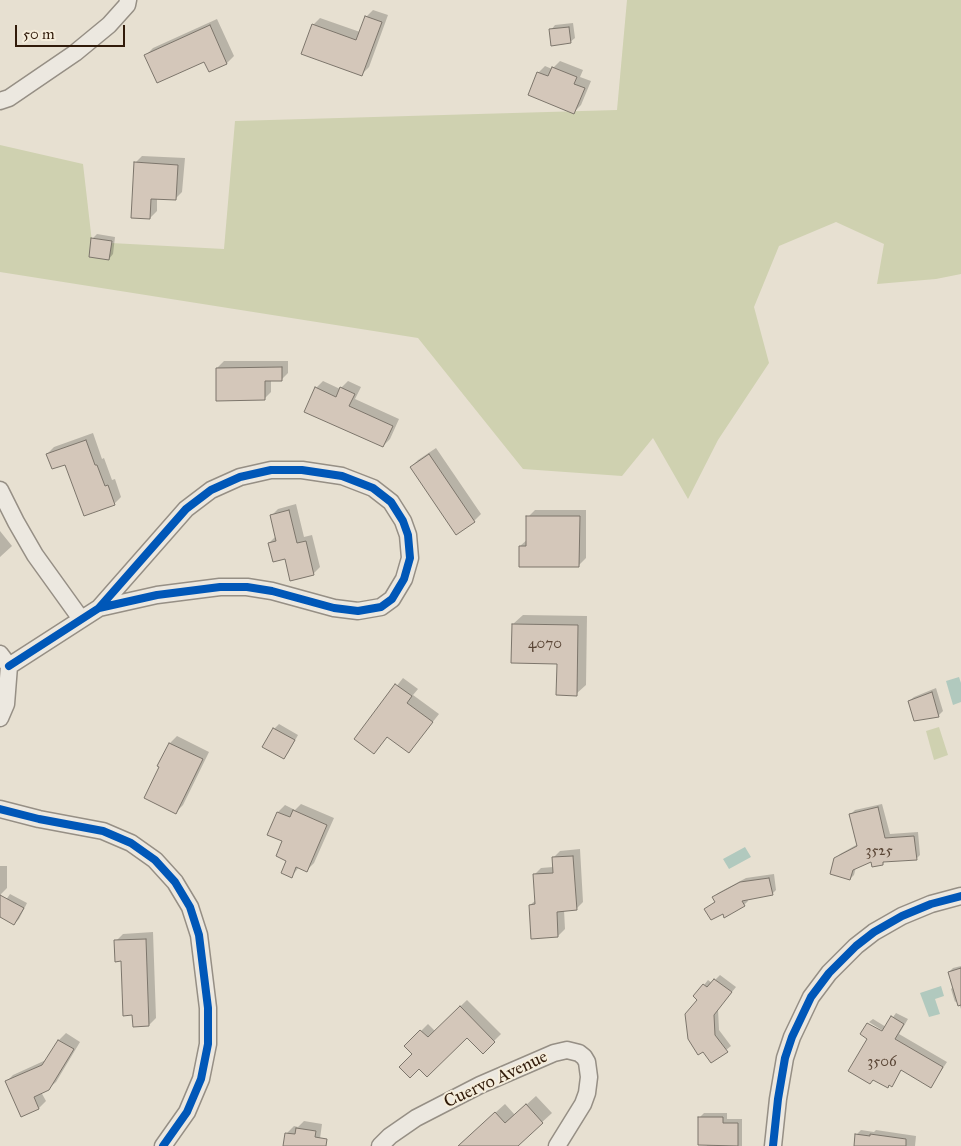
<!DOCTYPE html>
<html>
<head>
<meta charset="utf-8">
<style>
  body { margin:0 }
  #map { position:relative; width:961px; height:1146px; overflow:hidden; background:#e7e0d1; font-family:"IM FELL Great Primer",serif }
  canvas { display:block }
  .scale { position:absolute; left:15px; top:25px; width:110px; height:22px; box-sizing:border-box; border:2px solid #311b0a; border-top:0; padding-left:6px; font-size:15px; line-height:18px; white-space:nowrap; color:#311b0a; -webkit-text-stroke:4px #f5eddb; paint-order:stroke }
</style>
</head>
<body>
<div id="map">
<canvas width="961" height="1146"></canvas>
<div class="scale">50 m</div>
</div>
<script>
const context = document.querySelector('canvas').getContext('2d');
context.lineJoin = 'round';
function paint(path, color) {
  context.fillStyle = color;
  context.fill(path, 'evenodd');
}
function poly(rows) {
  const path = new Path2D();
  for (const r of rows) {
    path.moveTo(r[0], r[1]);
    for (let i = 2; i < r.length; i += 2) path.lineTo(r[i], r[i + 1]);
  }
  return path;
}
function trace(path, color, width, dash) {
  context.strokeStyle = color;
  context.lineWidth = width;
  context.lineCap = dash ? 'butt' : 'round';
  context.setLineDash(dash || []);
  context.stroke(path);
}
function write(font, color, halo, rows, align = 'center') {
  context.font = font + ' "IM FELL Great Primer",serif';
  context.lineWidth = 4;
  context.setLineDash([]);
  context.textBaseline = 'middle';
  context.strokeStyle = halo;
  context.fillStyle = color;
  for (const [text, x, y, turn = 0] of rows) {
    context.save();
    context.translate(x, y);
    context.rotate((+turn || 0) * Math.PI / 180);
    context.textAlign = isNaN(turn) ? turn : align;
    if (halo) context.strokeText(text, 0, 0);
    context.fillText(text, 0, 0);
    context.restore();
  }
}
const green = poly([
  [627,0,961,0,961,274,936,279,877,284,884,244,836,222,779,246,754,307,769,363,718,440,688,499,653,438,622,476,523,469,418,338,0,272,0,145,83,164,92,242,224,249,235,121,617,110],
  [939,727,948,755,934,760,926,731]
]);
const water = poly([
  [959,677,961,683,961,702,953,705,946,681],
  [745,847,751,857,729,869,723,859],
  [941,986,944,996,935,999,940,1014,929,1017,920,993]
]);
const shadow = poly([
  [373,10,388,15,369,67,362,74,313,25,320,18,360,32,366,17],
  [217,19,234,56,227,63,209,71,204,60,146,55,153,48],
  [573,23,575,38,570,42,551,30,555,25],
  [560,61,583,70,580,77,591,81,581,105,574,112,538,73,545,66,552,69],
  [142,156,185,158,182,192,175,199,157,198,157,211,150,218,135,163],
  [97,234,115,237,113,254,109,259,92,239],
  [224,361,288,361,288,373,281,380,271,380,271,392,264,399,217,368],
  [323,381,340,389,348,381,361,387,355,399,399,419,390,439,383,446,316,388],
  [93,433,102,459,104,458,112,480,115,479,121,497,114,504,66,463,47,454,54,447],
  [436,448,481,514,474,521,457,533,411,467,418,460],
  [296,504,304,537,312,535,320,567,313,574,269,543,276,536,271,516,278,509],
  [535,510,586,510,586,558,579,565,520,546,528,539,528,517],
  [0,531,12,546,0,557],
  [523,615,587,616,586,685,576,694,558,663,513,624],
  [403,678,418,689,413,695,439,714,409,752,388,736,374,753,355,739],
  [936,688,943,711,939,715,909,701,914,697],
  [279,724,298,735,288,753,284,758,274,729],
  [177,736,209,752,183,805,176,812,161,766,170,743],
  [301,804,334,818,314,863,307,870,299,867,292,876,278,812,285,805,295,810],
  [882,804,890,834,918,832,920,855,916,859,886,860,883,863,872,860,856,867,854,875,850,879,835,859,840,854,858,844,851,814,855,810],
  [580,849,583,902,576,909,564,910,565,929,558,936,530,905,536,900,534,875,541,868,553,867,553,858,560,851],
  [0,866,7,866,7,888,0,895],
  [774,874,776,890,772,894,747,898,748,901,744,905,723,912,706,909,716,901,713,898,718,893,746,878],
  [10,894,27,903,19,919,14,924,0,916,0,909],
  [153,932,156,1018,149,1025,133,1014,122,960,116,941,123,934],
  [961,966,961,1009,958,1000,955,1002,951,989,954,986,949,972,953,968],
  [720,975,736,987,718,1009,719,1030,731,1046,711,1062,699,999,704,985,708,980,712,983],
  [467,1000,501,1034,483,1052,467,1036,414,1054,406,1046,428,1024,435,1031],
  [896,1013,908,1019,899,1034,947,1062,931,1086,902,1069,891,1085,874,1079,870,1083,888,1034,869,1022,873,1019,886,1027],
  [66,1033,80,1042,56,1082,48,1089,41,1092,46,1101,39,1108,6,1082,13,1075,46,1060,59,1040],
  [536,1096,552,1113,516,1146,458,1146,505,1104,515,1115],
  [704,1113,727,1113,727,1119,742,1119,742,1146,707,1146,700,1117],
  [304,1121,322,1124,319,1146,285,1146,287,1133,294,1126,298,1127],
  [861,1130,874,1132,876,1130,916,1136,915,1146,855,1146,856,1135]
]);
const building = poly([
  [365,16,382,22,362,76,301,54,312,24,356,40,365,16],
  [210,25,227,64,209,72,204,62,157,83,144,55,210,25],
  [569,27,571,43,551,46,549,29,569,27],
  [552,67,577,77,574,84,585,88,574,114,528,95,537,72,548,76,552,67],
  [134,162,178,165,176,200,151,199,150,219,131,218,134,162],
  [91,238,112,241,109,260,89,257,91,238],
  [282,367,282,381,265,381,265,400,216,401,216,368,282,367],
  [315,387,336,397,340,387,355,394,349,406,393,426,383,447,304,412,315,387],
  [86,440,95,465,97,465,105,486,108,485,115,505,84,516,65,465,52,469,46,454,86,440],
  [429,454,475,522,456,535,410,467,429,454],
  [289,510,297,543,306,541,314,575,290,581,285,559,273,562,268,543,276,541,270,515,289,510],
  [526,516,580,516,579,567,519,567,519,546,526,546,526,516],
  [512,624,578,625,577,696,556,695,557,664,511,663,512,624],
  [395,684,412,696,407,703,433,722,409,753,387,737,374,754,354,739,395,684],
  [932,692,939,717,914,721,908,701,932,692],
  [273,728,295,740,284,759,262,747,273,728],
  [169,743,203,759,176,814,144,798,159,767,157,766,169,743],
  [878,807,885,838,914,836,917,860,883,862,883,865,872,867,871,862,853,870,850,880,830,874,834,858,857,846,849,814,878,807],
  [293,810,327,825,307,872,296,867,292,878,281,873,286,861,276,856,282,841,267,835,277,812,290,817,293,810],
  [573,856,577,910,557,912,558,937,531,939,529,905,535,904,533,874,553,873,552,857,573,856],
  [769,878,773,895,742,901,745,906,724,918,723,914,711,920,704,909,715,902,712,897,740,882,769,878],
  [0,895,24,908,14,925,0,917,0,895],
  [146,939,149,1026,133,1027,132,1015,123,1016,121,961,115,962,114,940,146,939],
  [961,968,961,1005,958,1006,948,972,961,968],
  [714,979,732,992,714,1015,715,1035,728,1052,711,1063,703,1052,698,1055,688,1039,685,1014,697,1000,693,996,703,984,707,987,714,979],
  [460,1006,495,1042,483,1054,467,1038,427,1077,419,1069,410,1078,399,1067,412,1054,404,1046,420,1030,428,1037,460,1006],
  [891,1016,904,1024,895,1039,943,1067,931,1088,901,1070,892,1087,889,1085,888,1088,873,1080,870,1084,848,1071,867,1039,860,1034,867,1023,882,1031,891,1016],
  [58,1040,74,1049,49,1090,34,1097,39,1109,21,1117,5,1081,42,1065,58,1040],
  [526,1104,543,1123,518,1146,458,1146,495,1112,505,1123,526,1104],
  [698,1117,723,1117,723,1123,738,1123,738,1146,698,1145,698,1117],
  [296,1128,316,1131,315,1137,327,1139,326,1146,283,1146,285,1133,295,1134,296,1128],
  [855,1134,870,1136,870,1134,906,1139,906,1146,854,1146,855,1134]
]);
const street = poly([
  [0,101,9,98,75,53,109,25,127,5,128,0],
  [0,490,16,522,35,555,81,619],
  [0,654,9,666,6,704,0,718],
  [9,666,99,608,157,595,220,587,247,587,272,591,334,608,358,611,381,607,392,599,404,579,410,558,408,535,403,521,391,502,373,488,342,476,302,470,271,470,240,477,211,490,186,509,99,608],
  [0,809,39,819,103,831,131,843,155,860,175,882,190,907,199,935,208,1008,208,1044,201,1079,187,1112,163,1146],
  [380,1146,390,1136,416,1118,480,1085,554,1053,567,1050,579,1053,584,1057,587,1062,589,1077,587,1093,583,1104,557,1146],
  [773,1146,778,1099,785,1058,792,1037,811,997,829,973,856,946,874,932,902,916,931,904,961,896]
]);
const cycleway = poly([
  [9,666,99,608,157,595,220,587,247,587,272,591,334,608,358,611,381,607,392,599,404,579,410,558,408,535,403,521,391,502,373,488,342,476,302,470,271,470,240,477,211,490,186,509,99,608],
  [0,809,39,819,103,831,131,843,155,860,175,882,190,907,199,935,208,1008,208,1044,201,1079,187,1112,163,1146],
  [773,1146,778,1099,785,1058,792,1037,811,997,829,973,856,946,874,932,902,916,931,904,961,896]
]);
const numberNames = [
  ["4070",545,644],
  ["3525",879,851],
  ["3506",882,1062]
];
const streetNames = [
  ["Cuervo Avenue",496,1080,-25]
];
paint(green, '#cfd1b0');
paint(water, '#b1c9be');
paint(shadow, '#0003');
paint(building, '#d4c7ba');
trace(building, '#7c756b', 1);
trace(street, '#968f85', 19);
trace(street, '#ece8e0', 16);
trace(cycleway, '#0057b8', 8);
write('15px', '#5a4636', null, numberNames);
write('18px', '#311b0a', '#f5eddb', streetNames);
</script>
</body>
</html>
